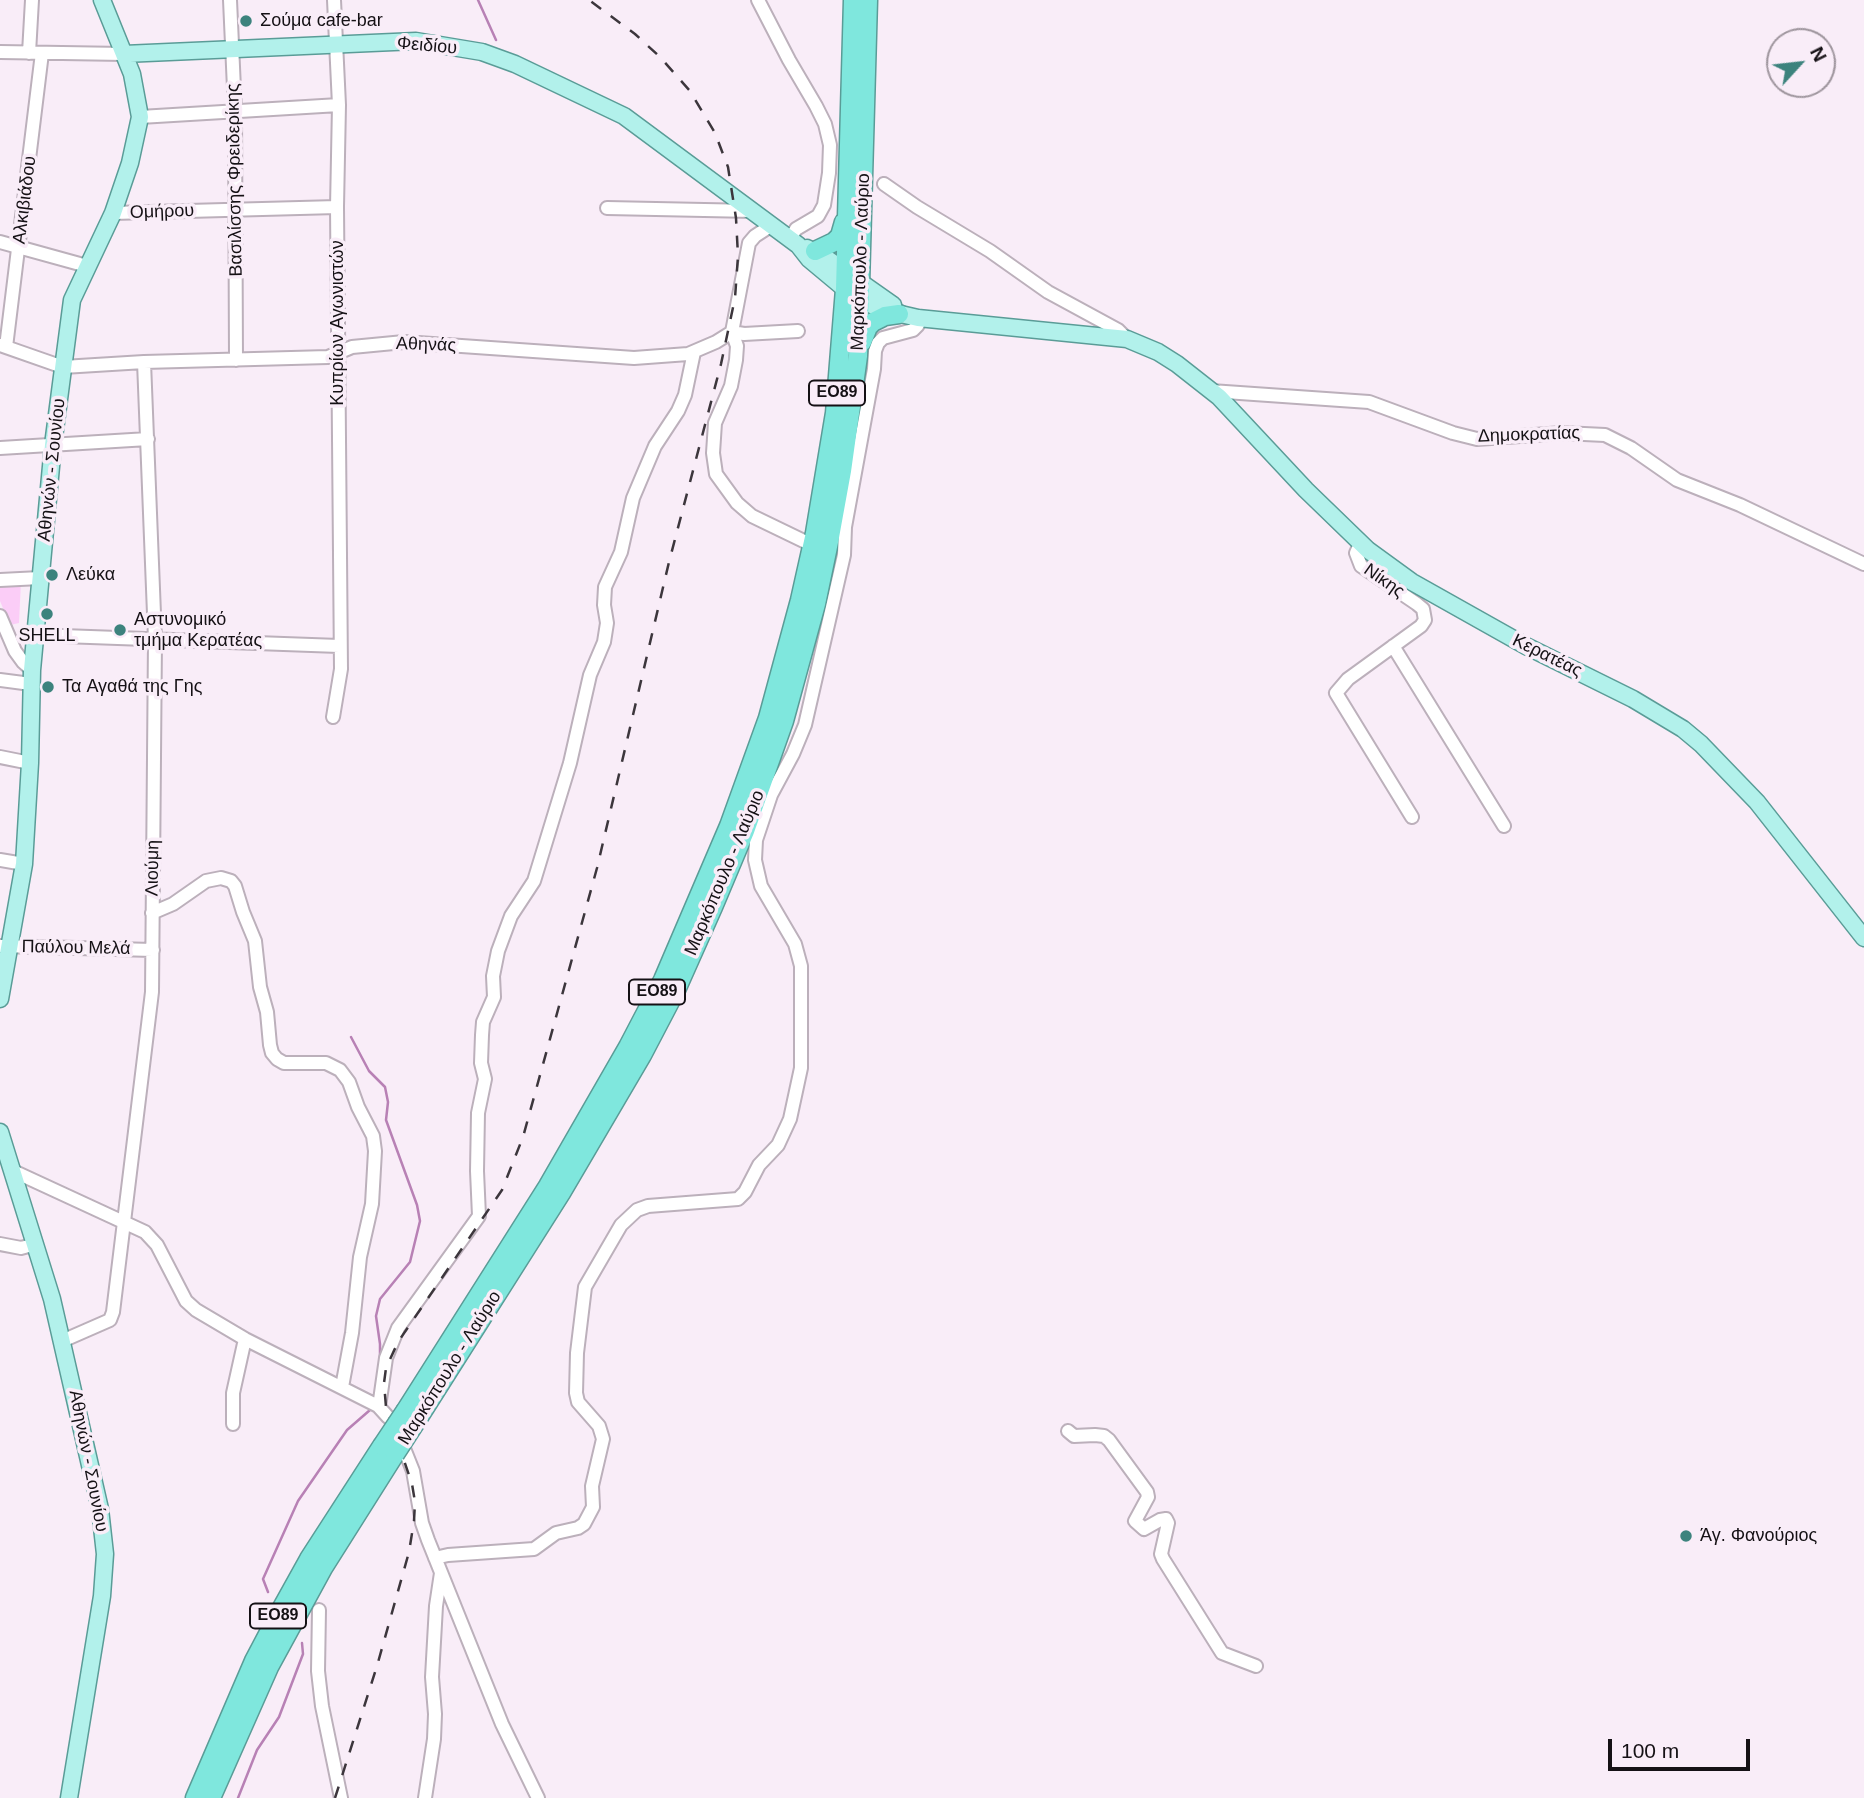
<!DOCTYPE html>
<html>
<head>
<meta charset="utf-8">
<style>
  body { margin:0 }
  #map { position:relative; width:1864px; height:1798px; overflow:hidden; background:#f9edf8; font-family:Arial,sans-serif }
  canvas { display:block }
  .north { position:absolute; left:1766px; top:28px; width:70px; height:70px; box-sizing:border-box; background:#f9edf8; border:2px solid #9e959d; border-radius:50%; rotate:63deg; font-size:19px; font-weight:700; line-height:28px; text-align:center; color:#151115 }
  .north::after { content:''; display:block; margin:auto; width:24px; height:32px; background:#3c837d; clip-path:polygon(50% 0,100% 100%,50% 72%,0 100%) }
  .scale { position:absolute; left:1608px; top:1739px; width:142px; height:32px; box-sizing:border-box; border:4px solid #151115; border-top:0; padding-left:9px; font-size:21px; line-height:24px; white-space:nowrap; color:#151115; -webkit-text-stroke:5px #f9edf8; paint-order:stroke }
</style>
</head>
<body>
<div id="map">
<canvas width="1864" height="1798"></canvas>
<div class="north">N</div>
<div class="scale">100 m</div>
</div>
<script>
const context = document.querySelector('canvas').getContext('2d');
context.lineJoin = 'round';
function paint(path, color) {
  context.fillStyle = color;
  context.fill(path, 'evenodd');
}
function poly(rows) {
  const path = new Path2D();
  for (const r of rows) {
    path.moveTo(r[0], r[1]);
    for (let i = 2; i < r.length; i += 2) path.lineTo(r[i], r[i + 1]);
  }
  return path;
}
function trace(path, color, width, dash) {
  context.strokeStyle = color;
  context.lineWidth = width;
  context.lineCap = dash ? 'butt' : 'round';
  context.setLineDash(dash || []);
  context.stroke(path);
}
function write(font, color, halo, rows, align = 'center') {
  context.font = font + ' Arial,sans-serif';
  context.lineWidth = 7;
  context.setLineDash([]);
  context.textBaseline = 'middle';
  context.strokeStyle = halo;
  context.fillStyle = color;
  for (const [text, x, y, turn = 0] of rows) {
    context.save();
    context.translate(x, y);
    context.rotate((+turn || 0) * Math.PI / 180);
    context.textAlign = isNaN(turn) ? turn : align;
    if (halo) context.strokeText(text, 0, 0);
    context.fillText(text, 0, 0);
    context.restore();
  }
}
const green = poly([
  [21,581,19,623,10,625,0,601,0,582]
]);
const stream = poly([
  [478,0,496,40],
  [351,1037,369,1071,385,1087,388,1102,386,1120,417,1205,420,1221,410,1262,380,1299,376,1316,380,1344,380,1360],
  [268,1592,263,1579,298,1501,347,1430,370,1410],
  [238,1798,257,1750,279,1717,303,1654,302,1643]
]);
const minor = poly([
  [230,0,235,111,236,360],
  [758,0,789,60,816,106,825,124,830,145,829,173,824,205,818,216,796,229,790,239],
  [0,52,124,54],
  [29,53,32,0],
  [140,117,339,105],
  [884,184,917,207,990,251,1048,292,1118,330,1127,339],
  [607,208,753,211],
  [113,213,337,207],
  [0,242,87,266],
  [798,331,744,334,732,332,737,346,736,360,731,386,715,423,713,453,716,474,737,503,752,516,812,545],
  [0,345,63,367,144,362,328,357,352,347,404,342,634,358,688,354,716,342,732,332,749,243,755,236,772,225],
  [6,347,42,53],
  [1211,391,1369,402,1453,433,1477,439,1563,433,1605,435,1631,448,1677,480,1740,505,1864,564],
  [0,448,148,439],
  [1361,542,1356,553,1361,566,1417,604,1423,609,1425,620,1421,626,1348,679,1336,693,1412,817],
  [0,580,40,578],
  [0,616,15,651,23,662,32,670],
  [35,635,339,646],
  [1393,646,1504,826],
  [0,680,31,684],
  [333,717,341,669,337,207,339,105,334,0],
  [0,757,30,763],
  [0,860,24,864],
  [152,913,173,904,206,881,221,878,231,881,235,886,243,912,255,941,260,987,267,1012,270,1045,272,1053,277,1059,284,1063,326,1063,340,1070,349,1082,358,1107,373,1136,375,1151,372,1204,360,1257,352,1333,342,1387],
  [0,946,153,950],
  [13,1171,145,1232,157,1245,186,1301,196,1310,245,1339,378,1406,388,1417],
  [0,1244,21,1248,36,1244],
  [62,1341,110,1320,113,1312,152,992,155,639,144,362],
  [379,1407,386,1358,398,1328,479,1216,477,1171,478,1113,485,1079,481,1063,482,1035,483,1022,494,997,493,976,498,951,511,916,534,881,570,763,590,675,604,642,607,623,604,605,605,587,621,552,633,498,655,446,678,411,685,395,694,352],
  [233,1424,233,1393,245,1339],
  [1068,1431,1074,1436,1095,1435,1104,1436,1109,1440,1147,1492,1148,1497,1135,1521,1144,1529,1160,1520,1166,1519,1168,1523,1161,1554,1163,1559,1222,1653,1256,1666],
  [403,1446,413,1471,422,1523,428,1540,502,1724,538,1798],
  [435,1558,448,1555,534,1549,556,1533,578,1528,584,1524,593,1507,592,1486,603,1439,599,1426,578,1402,576,1393,577,1353,585,1287,621,1225,637,1210,648,1206,738,1199,745,1192,759,1165,778,1145,790,1119,801,1068,801,966,795,944,761,886,755,860,756,840,771,795,793,754,805,725,844,555,845,527,874,369,875,351,878,343,883,338,913,330,918,325,918,318],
  [319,1610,318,1671,322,1706,341,1798],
  [425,1798,434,1739,435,1714,432,1677,436,1606,441,1573]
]);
const major = poly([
  [124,54,416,41,482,52,515,64,624,116,798,245,809,259,845,289,879,309,918,318,1127,339,1158,352,1177,364,1219,397,1306,490,1368,550,1412,582,1526,646,1633,699,1683,729,1701,744,1757,802,1864,938],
  [807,248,829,260,893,305],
  [0,999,24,864,30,763,32,670,53,445,72,300,113,213,130,163,140,117,132,74,102,0],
  [0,1132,52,1299,100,1509,105,1554,102,1596,69,1798]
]);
const highway = poly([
  [815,251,834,242,840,236,844,222],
  [862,342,868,327,873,322,885,316,899,314],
  [406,1410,548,1186,628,1047,663,980,729,826,768,718,800,600,815,533,835,413,845,289,853,0],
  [419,1417,561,1193,642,1055,676,990,713,907,745,831,784,721,816,604,830,537,842,471,858,356,868,0],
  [195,1798,254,1661,283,1606,309,1559,382,1446],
  [211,1798,269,1667,323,1568,395,1454]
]);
const rail = poly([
  [335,1798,377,1666,409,1552,414,1521,415,1502,412,1484,386,1407,384,1383,386,1368,398,1342,502,1190,523,1137,597,868,669,562,721,364,735,298,738,256,736,218,728,167,715,133,690,91,660,57,635,34,589,0]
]);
const highwayBridge = poly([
  [382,1446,406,1410],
  [395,1454,419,1417]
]);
const markers = [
  [246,21,7,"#3c837d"],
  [52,575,7,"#3c837d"],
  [47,614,7,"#3c837d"],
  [120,630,7,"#3c837d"],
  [48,687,7,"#3c837d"],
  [1686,1536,7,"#3c837d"]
];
const shields = [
  [837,393,56],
  [657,992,56],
  [278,1616,56]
];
const shieldNames = [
  ["ΕΟ89",837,393],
  ["ΕΟ89",657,992],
  ["ΕΟ89",278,1616]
];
const poiNames = [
  ["Σούμα cafe-bar",260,21],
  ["Λεύκα",66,575],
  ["Αστυνομικό",134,620],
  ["τμήμα Κερατέας",134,641],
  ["SHELL",47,636,"center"],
  ["Τα Αγαθά της Γης",62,687],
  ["Άγ. Φανούριος",1700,1536]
];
const streetNames = [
  ["Φειδίου",427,46,5],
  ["Βασιλίσσης Φρειδερίκης",235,180,-91],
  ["Αλκιβιάδου",25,200,-83],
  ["Ομήρου",162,212,-2],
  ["Μαρκόπουλο - Λαύριο",861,262,-88],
  ["Κυπρίων Αγωνιστών",338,323,-90],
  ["Αθηνάς",426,345,2],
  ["Δημοκρατίας",1529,435,-2],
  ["Αθηνών - Σουνίου",52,470,-84],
  ["Νίκης",1384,581,35],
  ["Κερατέας",1547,656,26],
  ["Λιούμη",153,868,-89],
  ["Μαρκόπουλο - Λαύριο",725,873,-67],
  ["Παύλου Μελά",76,948,1],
  ["Μαρκόπουλο - Λαύριο",450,1368,-58],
  ["Αθηνών - Σουνίου",88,1461,79]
];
paint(green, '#fbcdf7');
trace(stream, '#b881b5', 2.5);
trace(minor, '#bcb0bb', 16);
trace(major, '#5a9c97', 19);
trace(highway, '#5a9c97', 21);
trace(minor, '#fff', 12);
trace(major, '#b2f1eb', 16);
trace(highway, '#7fe7dd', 18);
trace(rail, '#3c363c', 2.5, [12, 12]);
trace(highwayBridge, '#5a9c97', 21, []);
trace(highwayBridge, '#7fe7dd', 18);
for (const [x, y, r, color] of markers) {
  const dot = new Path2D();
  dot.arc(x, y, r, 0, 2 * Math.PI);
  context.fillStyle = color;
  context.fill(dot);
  trace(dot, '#f9edf8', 2.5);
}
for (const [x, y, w] of shields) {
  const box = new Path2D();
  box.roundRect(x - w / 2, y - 12.5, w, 25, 5);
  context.fillStyle = '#f9edf8';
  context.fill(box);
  trace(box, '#151115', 2);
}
write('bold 16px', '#151115', null, shieldNames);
write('18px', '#151115', '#f9edf8', poiNames, 'left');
write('18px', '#151115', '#f9edf8', streetNames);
</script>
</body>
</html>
